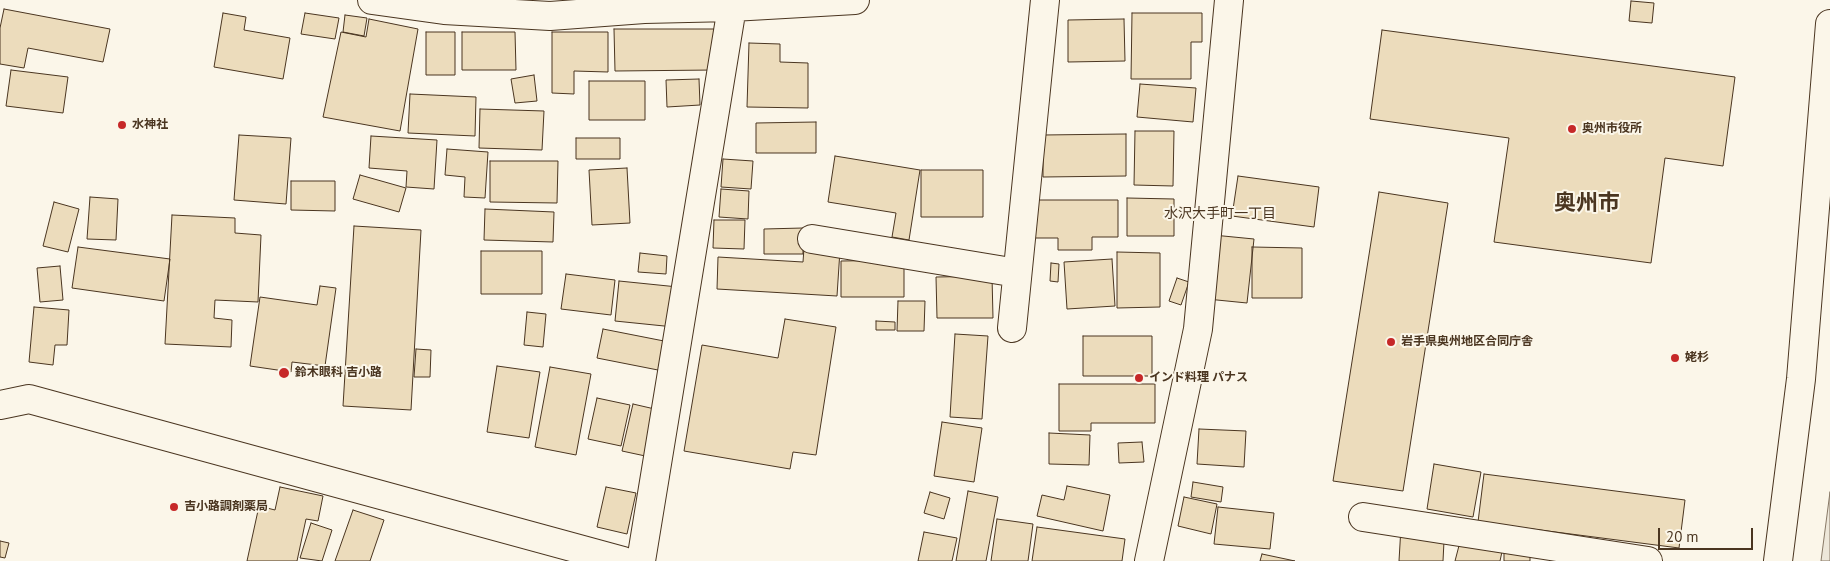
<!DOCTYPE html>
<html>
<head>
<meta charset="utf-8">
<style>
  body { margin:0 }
  #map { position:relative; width:1830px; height:561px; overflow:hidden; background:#fbf6e9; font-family:"PT Sans",sans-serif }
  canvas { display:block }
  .scale { position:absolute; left:1658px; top:528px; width:95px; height:22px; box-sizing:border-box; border:2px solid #4a3520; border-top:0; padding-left:6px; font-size:15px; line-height:18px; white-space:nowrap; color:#4a3520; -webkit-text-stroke:4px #fbf6e9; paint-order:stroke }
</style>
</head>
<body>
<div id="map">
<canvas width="1830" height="561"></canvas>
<div class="scale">20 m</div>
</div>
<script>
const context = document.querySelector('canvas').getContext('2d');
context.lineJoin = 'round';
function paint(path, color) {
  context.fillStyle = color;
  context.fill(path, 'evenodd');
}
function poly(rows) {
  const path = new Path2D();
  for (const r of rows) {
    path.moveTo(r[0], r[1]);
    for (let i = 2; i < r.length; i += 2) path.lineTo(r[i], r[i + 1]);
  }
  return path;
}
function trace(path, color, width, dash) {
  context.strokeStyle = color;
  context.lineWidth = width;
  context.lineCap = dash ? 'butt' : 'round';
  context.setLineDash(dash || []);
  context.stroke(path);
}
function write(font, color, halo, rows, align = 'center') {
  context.font = font + ' "PT Sans","Noto Sans JP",sans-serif';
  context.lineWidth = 4;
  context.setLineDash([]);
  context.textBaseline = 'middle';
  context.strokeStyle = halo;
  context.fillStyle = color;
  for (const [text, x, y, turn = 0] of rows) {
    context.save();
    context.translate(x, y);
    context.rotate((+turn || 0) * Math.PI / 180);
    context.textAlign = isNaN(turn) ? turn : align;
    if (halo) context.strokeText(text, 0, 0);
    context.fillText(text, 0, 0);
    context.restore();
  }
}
const parking = poly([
  [1830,492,1830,561,1821,561,1830,492]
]);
const building = poly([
  [1631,1,1654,3,1652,23,1629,21,1631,1],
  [4,9,110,29,103,62,28,48,24,68,0,64,0,28,4,9],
  [223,13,246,17,244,30,290,38,283,79,214,67,223,13],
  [305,13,339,18,335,39,301,34,305,13],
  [1132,13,1202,13,1202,42,1191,42,1191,79,1131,79,1132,13],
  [345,15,367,18,364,36,343,32,345,15],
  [369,19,418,29,400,131,323,117,341,32,366,37,369,19],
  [1124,19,1125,61,1068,62,1068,20,1124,19],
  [614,29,714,29,714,70,615,71,614,29],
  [1382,30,1735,77,1723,166,1665,158,1651,263,1494,242,1509,138,1370,119,1382,30],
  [426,32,455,32,455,75,426,75,426,32],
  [462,32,515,32,516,70,462,70,462,32],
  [552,32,608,32,608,72,574,71,574,94,552,93,552,32],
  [749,43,780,44,780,62,808,63,808,108,747,107,749,43],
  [11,70,68,77,63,113,6,106,11,70],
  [534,75,537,101,515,103,511,79,534,75],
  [699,79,700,105,667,107,666,80,699,79],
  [589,81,645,81,645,120,589,120,589,81],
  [1140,84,1196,88,1193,122,1137,117,1140,84],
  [410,94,476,97,475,136,408,133,410,94],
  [480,109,544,111,542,150,479,148,480,109],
  [816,122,816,153,756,153,756,123,816,122],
  [1135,131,1174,131,1173,186,1134,185,1135,131],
  [1126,134,1126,176,1043,177,1043,135,1126,134],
  [239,135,291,138,286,204,234,200,239,135],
  [371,136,437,140,434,189,406,187,407,171,369,168,371,136],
  [576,138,620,138,620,159,576,159,576,138],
  [447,149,488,152,485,198,464,197,465,177,445,175,447,149],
  [835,156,920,170,909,240,892,237,896,213,828,202,835,156],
  [723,159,753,161,751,189,721,187,723,159],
  [490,161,558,161,557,203,490,202,490,161],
  [627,168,630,223,592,225,589,170,627,168],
  [921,170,983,170,983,217,921,217,921,170],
  [360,175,406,188,399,212,353,199,360,175],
  [1238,176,1319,187,1314,227,1232,216,1238,176],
  [291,181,335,181,335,211,291,210,291,181],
  [721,189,749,191,748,219,719,217,721,189],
  [1379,192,1448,203,1403,491,1333,481,1379,192],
  [90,197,118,199,116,240,87,239,90,197],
  [1127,198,1174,199,1174,236,1127,236,1127,198],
  [1034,200,1118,200,1118,237,1092,237,1092,250,1058,250,1058,238,1034,238,1034,200],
  [54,202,79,209,68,252,43,246,54,202],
  [485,209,554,212,553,242,484,240,485,209],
  [172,215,235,218,235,233,261,235,258,302,215,300,214,318,232,320,231,347,165,344,172,215],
  [714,220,745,220,744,249,713,248,714,220],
  [354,226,421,230,411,410,343,406,354,226],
  [803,228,803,254,764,254,764,229,803,228],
  [1213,235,1254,239,1247,303,1207,299,1213,235],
  [78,247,170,259,164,301,72,288,78,247],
  [1252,247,1302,248,1302,298,1252,298,1252,247],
  [804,248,840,250,837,296,717,289,718,257,803,262,804,248],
  [481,251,542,251,542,294,481,294,481,251],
  [1117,252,1160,253,1160,307,1117,308,1117,252],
  [640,253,667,256,666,274,638,272,640,253],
  [1112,259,1115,306,1067,309,1064,262,1112,259],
  [904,260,904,297,841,297,841,261,904,260],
  [1051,263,1059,264,1058,282,1050,281,1051,263],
  [60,266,63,300,40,302,37,268,60,266],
  [566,274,615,280,611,315,561,309,566,274],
  [992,276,993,318,937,318,936,277,992,276],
  [1177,278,1189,282,1181,305,1169,301,1177,278],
  [619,281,678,287,674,327,615,321,619,281],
  [320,286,336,288,325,366,292,362,291,372,250,366,260,297,317,305,320,286],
  [898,301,925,301,924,331,897,331,898,301],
  [34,307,69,310,67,345,55,345,53,365,29,362,34,307],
  [527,312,546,314,543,347,524,345,527,312],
  [785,319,836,327,816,455,793,452,790,469,684,451,702,345,778,358,785,319],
  [876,321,895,322,895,330,876,330,876,321],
  [603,329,669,342,663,371,597,358,603,329],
  [955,334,988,336,982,419,950,417,955,334],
  [1083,336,1152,336,1152,376,1083,376,1083,336],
  [416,349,431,350,430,377,414,377,416,349],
  [497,366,540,372,529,438,487,432,497,366],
  [550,367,591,374,576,455,535,447,550,367],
  [1059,384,1155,384,1155,423,1091,423,1091,431,1059,431,1059,384],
  [597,398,630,405,621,446,588,439,597,398],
  [633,404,659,410,650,457,622,451,633,404],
  [942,422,982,428,974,482,934,476,942,422],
  [1199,429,1246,431,1244,467,1197,464,1199,429],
  [1049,433,1090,435,1089,465,1049,464,1049,433],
  [1142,442,1144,462,1119,463,1118,443,1142,442],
  [1434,464,1481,472,1473,517,1427,509,1434,464],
  [1484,474,1685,500,1679,548,1478,522,1484,474],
  [1193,482,1223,487,1221,502,1191,497,1193,482],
  [1067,486,1110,495,1103,531,1037,516,1042,495,1064,500,1067,486],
  [280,487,323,496,318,521,306,519,297,561,247,561,259,506,275,510,280,487],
  [606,487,636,493,627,534,597,527,606,487],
  [968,491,998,497,986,561,956,561,968,491],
  [930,492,950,498,944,519,924,513,930,492],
  [1184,497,1217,504,1211,534,1178,526,1184,497],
  [1218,507,1274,513,1270,549,1214,544,1218,507],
  [353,510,384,520,370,561,335,561,353,510],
  [997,519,1033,524,1028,561,991,561,997,519],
  [311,523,332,530,322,561,300,558,311,523],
  [1037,527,1125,539,1122,561,1032,561,1037,527],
  [1401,527,1444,541,1443,561,1399,561,1401,527],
  [924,532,957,538,952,561,918,561,924,532],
  [1461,538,1503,547,1500,561,1455,561,1461,538],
  [0,541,9,543,5,558,0,557,0,541],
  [1504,551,1530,551,1530,561,1504,561,1504,551],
  [1262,554,1295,561,1260,561,1262,554]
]);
const minor = poly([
  [372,0,444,10,550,16,644,9,732,7,855,0],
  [812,239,1017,273],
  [1012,328,1045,0],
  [1363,517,1648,561],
  [641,561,732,7],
  [1149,561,1198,329,1229,0]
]);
const tertiary = poly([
  [0,405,29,399,623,561],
  [1778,561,1801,379,1830,24]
]);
const markers = [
  [122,125,5,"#c62828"],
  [1572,129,5,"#c62828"],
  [1391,342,5,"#c62828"],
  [1675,358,5,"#c62828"],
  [284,373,6,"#c62828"],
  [1139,378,5,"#c62828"],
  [174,507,5,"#c62828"]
];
const poiNames = [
  ["水神社",132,125],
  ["奥州市役所",1582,129],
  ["岩手県奥州地区合同庁舎",1401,342],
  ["姥杉",1685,358],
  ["鈴木眼科 吉小路",295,373],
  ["インド料理 パナス",1149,378],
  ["吉小路調剤薬局",184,507]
];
const neighbourhoodNames = [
  ["水沢大手町一丁目",1220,214]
];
const townNames = [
  ["奥州市",1587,204]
];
paint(parking, '#ede7d9');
trace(parking, '#887966', 1);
paint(building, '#ecdcbc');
trace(building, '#4a3520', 1);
trace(minor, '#4a3520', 30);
trace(tertiary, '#4a3520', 30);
trace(minor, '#fbf6e9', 28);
trace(tertiary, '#fbf6e9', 28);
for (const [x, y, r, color] of markers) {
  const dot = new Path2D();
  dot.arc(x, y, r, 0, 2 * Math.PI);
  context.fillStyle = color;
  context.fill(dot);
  trace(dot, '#fbf6e9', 2);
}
write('bold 12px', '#4a3520', '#fbf6e9', poiNames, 'left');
write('14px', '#4a3520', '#fbf6e9', neighbourhoodNames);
write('bold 22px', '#4a3520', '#fbf6e9', townNames);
</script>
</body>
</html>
